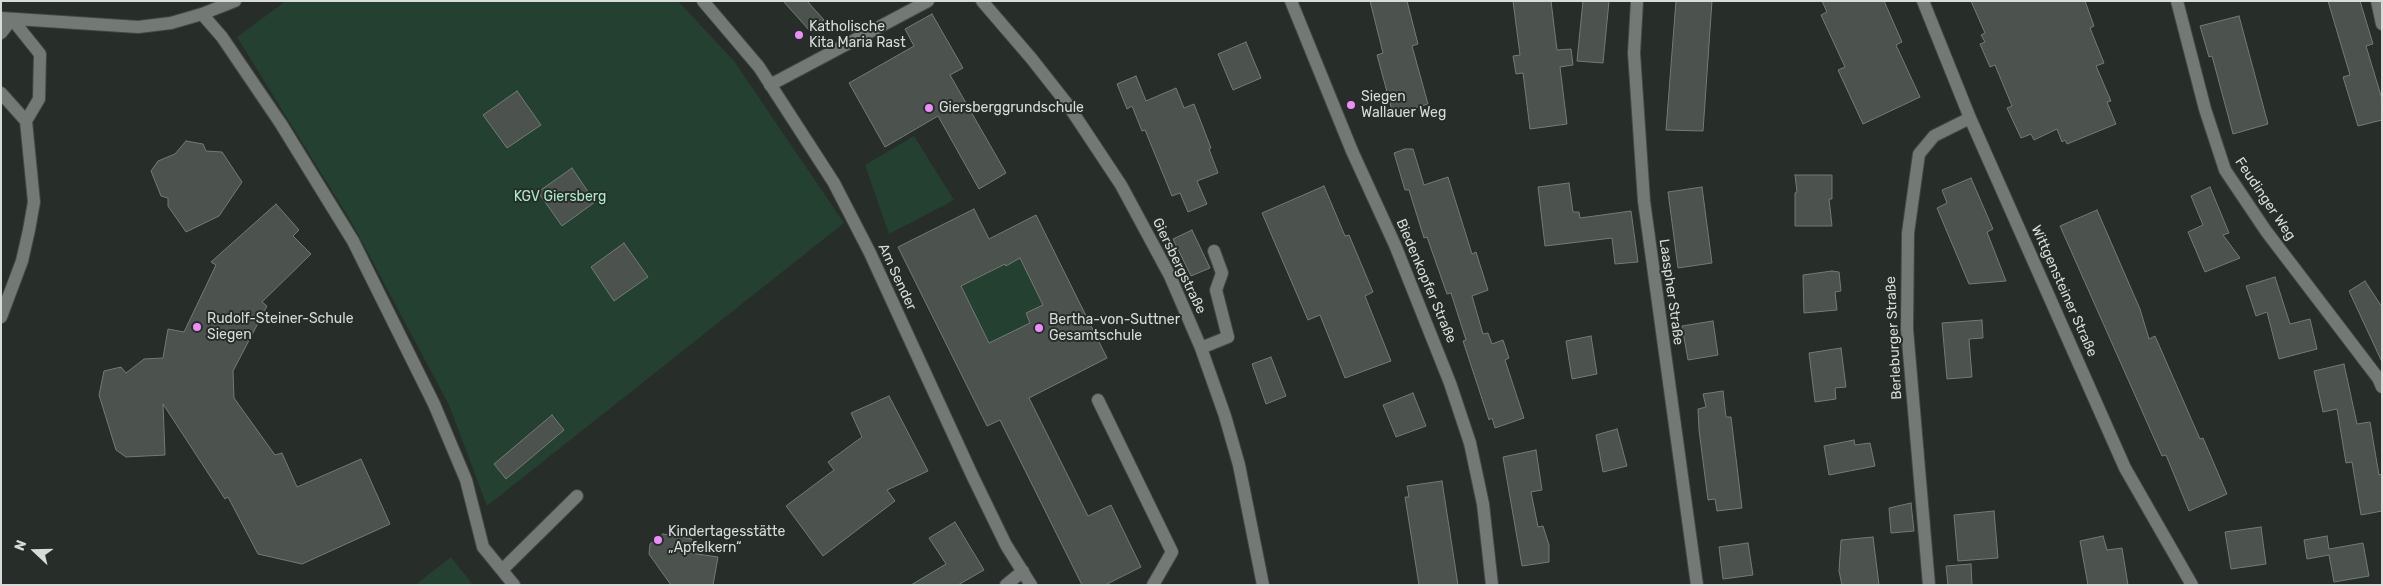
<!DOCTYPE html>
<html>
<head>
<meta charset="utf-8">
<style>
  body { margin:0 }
  #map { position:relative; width:2383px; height:586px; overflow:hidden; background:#272d29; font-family:Rubik,sans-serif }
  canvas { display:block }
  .frame { position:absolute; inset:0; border:2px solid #d7dbd9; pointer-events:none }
  .north { position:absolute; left:10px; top:526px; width:50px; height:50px; -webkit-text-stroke:4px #272d29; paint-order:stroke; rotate:291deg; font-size:14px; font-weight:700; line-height:20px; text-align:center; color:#d7dbd9 }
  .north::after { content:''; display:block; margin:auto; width:18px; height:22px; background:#d7dbd9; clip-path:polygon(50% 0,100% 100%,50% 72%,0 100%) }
</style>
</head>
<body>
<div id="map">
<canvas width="2383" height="586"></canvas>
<div class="frame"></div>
<div class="north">N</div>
</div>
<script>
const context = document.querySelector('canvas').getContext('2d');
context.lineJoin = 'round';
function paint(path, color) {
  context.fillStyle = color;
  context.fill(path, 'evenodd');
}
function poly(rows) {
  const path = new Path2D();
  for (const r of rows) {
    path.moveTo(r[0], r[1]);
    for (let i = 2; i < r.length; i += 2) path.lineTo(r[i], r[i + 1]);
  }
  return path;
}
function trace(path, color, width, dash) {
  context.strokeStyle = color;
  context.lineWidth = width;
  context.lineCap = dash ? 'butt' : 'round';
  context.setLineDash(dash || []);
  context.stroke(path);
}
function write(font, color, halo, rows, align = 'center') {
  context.font = font + ' Rubik,sans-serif';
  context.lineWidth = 4;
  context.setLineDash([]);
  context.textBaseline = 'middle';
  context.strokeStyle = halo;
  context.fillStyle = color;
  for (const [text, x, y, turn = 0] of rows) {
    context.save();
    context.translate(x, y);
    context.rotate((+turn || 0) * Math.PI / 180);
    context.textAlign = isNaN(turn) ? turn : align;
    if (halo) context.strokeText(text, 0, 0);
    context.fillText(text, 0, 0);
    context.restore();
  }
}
const green = poly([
  [286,1,678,1,734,61,844,223,487,506,449,405,352,223,237,37],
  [914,136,954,200,889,234,865,165],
  [1020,258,1043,305,1026,313,1030,323,989,343,961,286,1005,264,1006,265],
  [451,557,473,585,415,585]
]);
const building = poly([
  [783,1,807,1,824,20,809,30,783,1],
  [1370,1,1407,1,1418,44,1412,46,1428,104,1393,114,1377,55,1383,53,1370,1],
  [1513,1,1551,1,1557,50,1571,49,1573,65,1560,67,1567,124,1530,129,1523,73,1516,74,1513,56,1520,55,1513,1],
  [1583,1,1609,1,1603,63,1577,61,1583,1],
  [1676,1,1712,1,1703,131,1666,130,1676,1],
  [1822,1,1884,1,1902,42,1896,45,1920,97,1863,124,1838,70,1845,67,1821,15,1827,12,1822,1],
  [1971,1,2085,1,2094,26,2090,28,2104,63,2096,66,2111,101,2107,102,2116,124,2067,144,2065,140,2062,142,2057,129,2034,140,2031,134,2021,138,2007,108,2012,106,1995,65,1990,67,1980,44,1985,42,1981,35,1985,33,1971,1],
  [2328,1,2360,1,2373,44,2366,46,2382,99,2382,120,2358,126,2343,77,2350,75,2328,1],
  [932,14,963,68,950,75,1006,173,979,189,938,116,885,147,849,83,914,46,905,29,932,14],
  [2239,16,2268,124,2233,134,2212,56,2209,57,2200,26,2239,16],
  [1246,42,1261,78,1233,90,1218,54,1246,42],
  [1136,76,1146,101,1176,88,1184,108,1194,104,1211,148,1209,149,1218,173,1197,181,1207,204,1188,212,1180,193,1172,196,1145,130,1142,131,1132,106,1127,109,1117,84,1136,76],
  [517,91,541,125,507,148,483,115,517,91],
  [186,141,203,144,206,151,222,152,242,182,219,216,186,232,168,206,168,198,161,196,151,171,158,161,175,154,186,141],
  [1405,149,1413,149,1424,185,1448,177,1472,254,1476,252,1488,290,1472,296,1483,334,1488,333,1492,344,1503,340,1509,358,1505,360,1524,418,1495,428,1492,418,1489,420,1463,341,1466,340,1451,293,1447,294,1427,237,1424,238,1409,190,1405,190,1394,153,1405,149],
  [572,168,595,202,562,226,538,192,572,168],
  [1795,175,1832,175,1832,199,1829,199,1832,226,1795,226,1795,193,1797,192,1795,175],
  [1971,178,1993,229,1987,232,2006,281,1969,284,1937,208,1947,203,1942,190,1971,178],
  [1569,183,1573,212,1579,212,1580,218,1631,211,1638,262,1615,264,1612,238,1545,246,1538,187,1569,183],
  [1324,186,1345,236,1349,235,1373,292,1365,296,1391,361,1345,378,1320,315,1308,320,1262,213,1324,186],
  [1702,187,1712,263,1678,268,1668,192,1702,187],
  [2210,187,2229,233,2223,235,2240,258,2205,272,2188,232,2203,225,2191,196,2210,187],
  [276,204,299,230,293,236,311,254,262,302,267,306,233,371,234,398,275,455,282,453,297,487,361,459,390,524,302,564,258,554,228,497,225,499,163,404,165,455,126,457,116,450,99,395,104,371,121,367,126,373,144,359,163,358,168,329,184,332,216,265,211,262,276,204],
  [974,209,989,239,1036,215,1107,358,1029,398,1088,516,1111,505,1141,567,1105,585,1082,585,1000,420,987,426,898,247,974,209],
  [1020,258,1043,305,1026,313,1030,323,989,343,961,286,1005,264,1006,266,1020,258],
  [2097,210,2140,309,2149,339,2155,336,2200,439,2203,438,2227,494,2189,511,2166,455,2162,456,2060,226,2097,210],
  [1192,230,1210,268,1191,276,1173,239,1192,230],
  [624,243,648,277,614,301,591,267,624,243],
  [1832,271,1839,272,1841,291,1835,292,1837,310,1804,313,1803,275,1832,271],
  [2275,277,2290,324,2310,319,2317,349,2279,359,2267,312,2256,316,2246,286,2275,277],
  [2365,281,2382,307,2382,362,2349,291,2365,281],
  [1982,320,1983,338,1969,339,1972,377,1947,379,1942,323,1982,320],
  [1713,321,1718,355,1688,360,1682,326,1713,321],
  [1591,336,1597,374,1572,379,1566,341,1591,336],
  [1841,348,1846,387,1835,388,1836,399,1815,402,1809,353,1841,348],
  [1271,357,1286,396,1266,404,1252,364,1271,357],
  [2344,364,2357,424,2370,422,2379,475,2382,474,2382,511,2361,515,2352,462,2346,463,2337,409,2323,412,2314,371,2344,364],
  [1723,391,1726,417,1731,417,1742,508,1717,511,1715,499,1708,500,1699,430,1698,409,1706,407,1703,394,1723,391],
  [1413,393,1426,426,1396,437,1383,405,1413,393],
  [889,396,928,471,887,490,895,501,823,556,786,506,834,470,828,462,862,437,851,413,889,396],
  [552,415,564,430,506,479,494,464,552,415],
  [1617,429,1627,466,1603,472,1596,435,1617,429],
  [1854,440,1855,445,1870,443,1875,466,1829,475,1824,446,1854,440],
  [1536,450,1542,490,1531,492,1538,527,1543,526,1549,545,1549,562,1522,566,1503,457,1536,450],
  [1442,481,1458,585,1419,585,1405,497,1409,497,1407,486,1442,481],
  [1911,503,1914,531,1891,533,1889,508,1911,503],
  [1994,511,1998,558,1958,561,1954,515,1994,511],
  [955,522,984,570,958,585,911,585,946,564,929,538,955,522],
  [2261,527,2266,564,2231,569,2225,532,2261,527],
  [663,534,692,539,690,553,718,557,713,585,671,585,649,554,650,544,663,534],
  [2103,536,2107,550,2122,548,2128,585,2088,585,2080,541,2103,536],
  [2327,536,2329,549,2363,543,2369,576,2334,582,2329,555,2307,559,2304,540,2327,536],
  [1873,537,1879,585,1842,585,1839,571,1841,540,1873,537],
  [1748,543,1753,575,1723,579,1719,547,1748,543],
  [1971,564,1972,585,1948,585,1946,566,1971,564]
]);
const minor = poly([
  [703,1,759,67,834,183,870,253,972,475,1006,545,1031,585],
  [982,1,1031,58,1068,105,1121,185,1170,276,1201,348,1225,416,1239,465,1263,585],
  [1291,1,1352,151,1395,245,1450,383,1470,443,1483,504,1492,585],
  [1637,1,1634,53,1644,201,1697,585],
  [1923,1,1970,118,2125,468,2192,585],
  [2177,1,2205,109,2225,170,2266,231,2378,378,2382,387],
  [2377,1,2382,24],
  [202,14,222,37,281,124,353,241,434,404,466,480,483,547,514,585],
  [1,18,138,27,171,23,202,14,235,1],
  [1,33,12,19],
  [770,85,928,1],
  [1,93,26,121],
  [1,317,22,261,29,230,34,202,26,121,39,99,40,54,12,19],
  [1201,348,1228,337,1216,290,1222,273,1214,251],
  [1098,400,1172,552,1153,585],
  [502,570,577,496],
  [1006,585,1023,571],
  [1929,585,1907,329,1908,233,1919,154,1934,136,1970,118]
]);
const markers = [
  [799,35,5,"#ed8cfa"],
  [1351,105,5,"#ed8cfa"],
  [929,108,5,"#ed8cfa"],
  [197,327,5,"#ed8cfa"],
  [1039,328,5,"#ed8cfa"],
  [658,540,5,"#ed8cfa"]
];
const poiNames = [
  ["Katholische",809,27],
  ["Kita Maria Rast",809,43],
  ["Siegen",1361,97],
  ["Wallauer Weg",1361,113],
  ["Giersberggrundschule",939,108],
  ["Rudolf-Steiner-Schule",207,319],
  ["Siegen",207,335],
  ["Bertha-von-Suttner",1049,320],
  ["Gesamtschule",1049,336],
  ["Kindertagesstätte",668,532],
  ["„Apfelkern“",668,548]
];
const parkNames = [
  ["KGV Giersberg",560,197]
];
const streetNames = [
  ["Feudinger Weg",2265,199,56],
  ["Giersbergstraße",1179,266,64],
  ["Am Sender",897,277,65],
  ["Biedenkopfer Straße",1426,281,67],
  ["Wittgensteiner Straße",2064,291,66],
  ["Laaspher Straße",1671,292,82],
  ["Berleburger Straße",1894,338,-93]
];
paint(green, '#244031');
paint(building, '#4c534f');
trace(building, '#737b76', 1);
trace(minor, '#444846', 14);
trace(minor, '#737a76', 12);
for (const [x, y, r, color] of markers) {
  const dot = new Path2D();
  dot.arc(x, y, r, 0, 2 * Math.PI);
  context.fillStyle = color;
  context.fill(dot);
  trace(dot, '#272d29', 2);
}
write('14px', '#d7dbd9', '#272d29', poiNames, 'left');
write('14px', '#a9eac7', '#272d29', parkNames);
write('14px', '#d7dbd9', '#272d29', streetNames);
</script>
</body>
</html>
